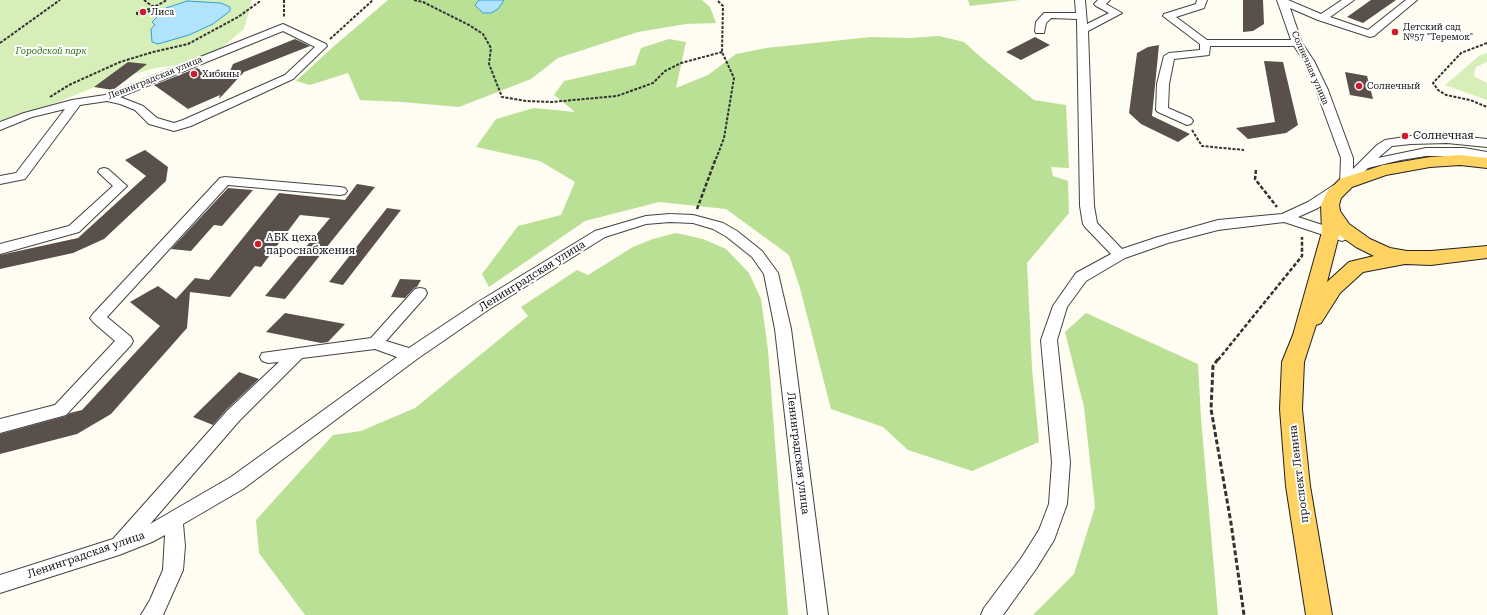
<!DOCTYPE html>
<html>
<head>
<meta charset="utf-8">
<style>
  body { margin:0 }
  canvas { display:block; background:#fffcf2 }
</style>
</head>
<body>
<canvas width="1487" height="615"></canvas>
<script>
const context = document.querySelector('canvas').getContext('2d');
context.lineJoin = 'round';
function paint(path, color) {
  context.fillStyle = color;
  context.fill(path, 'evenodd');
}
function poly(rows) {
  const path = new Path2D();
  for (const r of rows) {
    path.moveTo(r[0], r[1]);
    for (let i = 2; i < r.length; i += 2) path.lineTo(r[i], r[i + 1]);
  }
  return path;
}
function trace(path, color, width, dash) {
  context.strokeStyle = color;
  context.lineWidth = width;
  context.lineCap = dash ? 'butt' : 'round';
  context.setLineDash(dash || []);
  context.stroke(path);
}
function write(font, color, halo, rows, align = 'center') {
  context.font = font + ' "Roboto Serif",serif';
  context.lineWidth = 4;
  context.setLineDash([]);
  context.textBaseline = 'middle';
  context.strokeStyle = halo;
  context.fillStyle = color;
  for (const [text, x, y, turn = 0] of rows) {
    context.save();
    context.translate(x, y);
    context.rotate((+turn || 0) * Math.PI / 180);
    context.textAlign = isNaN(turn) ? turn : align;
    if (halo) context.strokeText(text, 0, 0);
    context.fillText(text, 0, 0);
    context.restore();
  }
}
const green = poly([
  [0,0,252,0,244,29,221,48,204,57,184,64,156,68,109,81,0,126],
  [1487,53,1487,62,1476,67,1474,74,1475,77,1487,83,1487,100,1445,85,1479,56]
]);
const forest = poly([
  [388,0,702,0,710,7,716,23,686,24,638,32,558,58,531,79,459,107,402,102,360,100,348,73,310,85,296,81,333,47],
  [968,0,1020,0,970,6],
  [939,36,964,42,983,59,1034,100,1066,105,1069,168,1051,167,1053,176,1068,181,1069,213,1027,263,1032,368,1039,442,972,471,908,450,883,427,831,409,800,288,789,255,726,209,659,202,585,221,489,287,482,274,518,226,561,215,575,182,540,161,476,147,496,119,534,108,575,112,554,95,564,81,635,65,641,48,669,39,686,42,676,88,708,75,736,54,766,48,871,37,910,38],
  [676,233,703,239,726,249,749,273,761,299,768,350,788,615,305,615,259,553,256,520,333,435,361,431,415,408,528,316,521,307,577,270,588,275,633,247,653,239],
  [1086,313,1198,364,1201,418,1218,615,1033,615,1074,574,1095,507,1084,407,1065,332]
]);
const water = poly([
  [479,0,504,0,498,9,491,13,483,13,475,5,479,0],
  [187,1,221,3,230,7,230,11,213,24,189,35,158,44,152,42,151,29,155,25,152,22,160,14,160,10,187,1]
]);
const building = poly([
  [1243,0,1263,0,1264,24,1253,31,1243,32],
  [1371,0,1396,0,1363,23,1347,17],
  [1035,37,1050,45,1021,60,1006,52],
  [295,39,310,46,244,72,219,99,220,95,188,109,154,85,197,68,213,77,223,73,227,78,233,64],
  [1159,45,1152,116,1190,134,1178,142,1141,124,1129,113,1137,53,1148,47],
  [1264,61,1283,62,1298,125,1286,133,1248,139,1236,128,1275,122],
  [128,62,147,64,113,90,94,87],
  [1345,72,1367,76,1373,99,1350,95],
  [145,150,168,167,166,181,104,239,73,253,0,269,0,255,78,238,146,176,125,160],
  [357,184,375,187,285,299,265,296,330,218,300,215,261,267,255,266,230,297,190,292,187,328,111,414,77,434,0,454,0,434,66,416,70,413,82,410,160,326,130,302,158,286,176,299,195,278,209,280,279,193,345,200],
  [228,188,253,190,222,226,214,225,191,251,171,249],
  [387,208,401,210,343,285,329,282],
  [400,279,421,280,417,287,414,288,405,298,391,297],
  [285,313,345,324,328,342,321,343,266,332],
  [239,372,259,379,226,410,213,425,193,417]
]);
const pathFar2 = poly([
  [144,0,152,6,156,6,167,0],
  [284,0,284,17],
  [414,0,423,2,469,25,483,34,491,48,489,64,502,97,526,101,552,102,617,96,653,83,665,71,681,63,722,52],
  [150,9,142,10,137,12,137,14,144,15,156,6],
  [330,39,373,0],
  [0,43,60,0],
  [1487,43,1461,53,1433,83,1438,90,1446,95,1470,100,1487,107],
  [50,97,69,85,120,62,153,52,188,44,238,17,259,2,259,0],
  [1192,130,1202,146,1244,150],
  [716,159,724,138,734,78,722,52,723,6,717,0]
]);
const pathFar1 = poly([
  [1256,170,1255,179,1277,207],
  [697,209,716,158],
  [1218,360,1302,256,1302,237]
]);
const path = poly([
  [1218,359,1213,366,1211,409,1231,523,1244,615]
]);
const minor = poly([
  [1075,0,1085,0,1087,24,1109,13,1096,6,1094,4,1098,0,1110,0,1106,4,1122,13,1088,31,1094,206,1097,223,1122,249,1158,237,1218,220,1282,214,1308,202,1334,185,1340,184,1341,158,1316,90,1304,61,1294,46,1210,46,1209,55,1174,59,1169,84,1168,108,1191,118,1193,121,1191,124,1187,125,1158,112,1156,110,1157,84,1164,56,1169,53,1200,50,1200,44,1163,16,1164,14,1196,4,1197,0,1207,0,1204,8,1176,17,1207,40,1291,40,1277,0,1288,0,1321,14,1342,0,1354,0,1330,17,1368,30,1406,0,1417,0,1374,36,1370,37,1318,20,1290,8,1302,43,1314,61,1328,90,1353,158,1353,169,1377,145,1385,140,1411,136,1447,135,1487,139,1487,147,1447,143,1411,144,1392,146,1378,158,1426,148,1464,148,1487,152,1487,160,1464,156,1426,156,1401,160,1368,168,1351,186,1345,187,1344,191,1318,208,1298,217,1347,233,1349,236,1347,239,1342,241,1284,222,1218,230,1168,243,1125,258,1086,281,1067,307,1057,340,1070,462,1067,504,1054,540,1036,569,1003,615,981,615,984,608,1022,557,1039,530,1049,504,1052,462,1041,340,1053,306,1076,273,1111,254,1085,227,1083,224,1080,206,1077,19,1051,18,1046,23,1044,33,1036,33,1035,31,1036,22,1044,13,1076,13,1075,0],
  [283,24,326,44,327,46,293,79,191,126,174,131,149,124,135,110,120,104,107,101,80,105,25,179,0,184,0,176,16,173,65,109,32,117,0,130,0,122,24,113,72,100,105,95,283,24],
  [283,31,315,47,285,75,183,120,174,123,157,118,143,106,120,97,283,31],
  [104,168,108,169,127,186,79,232,0,254,0,244,69,226,113,186,98,172,100,169,104,168],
  [225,177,340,187,345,188,347,191,345,194,340,195,228,185,107,317,131,337,133,341,131,345,66,415,0,433,0,419,55,405,115,341,93,322,90,318,93,314,220,178,225,177],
  [670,214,693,215,723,223,737,231,762,251,778,273,791,329,828,615,808,615,775,329,764,274,752,257,727,237,713,229,693,223,670,222,646,224,605,237,488,310,417,359,243,489,183,524,185,546,183,570,163,615,141,615,150,600,163,570,165,535,152,542,119,555,0,593,0,575,113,539,227,411,279,362,268,363,262,361,260,357,262,353,371,338,415,289,420,288,425,289,427,293,425,297,386,341,409,348,478,302,595,231,646,216,670,214],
  [375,349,397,357,231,477,150,524,239,421,302,358,375,349]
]);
const major = poly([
  [1460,155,1487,158,1487,168,1460,165,1430,167,1386,175,1352,187,1341,198,1339,205,1340,211,1349,224,1370,239,1390,248,1407,251,1431,251,1487,246,1487,258,1431,265,1405,264,1363,272,1340,293,1321,323,1316,325,1304,362,1302,409,1310,486,1332,615,1306,615,1286,486,1280,409,1282,362,1293,335,1322,232,1321,205,1327,192,1340,179,1383,165,1430,157,1460,155],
  [1339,235,1356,247,1374,256,1349,262,1327,282,1339,235]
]);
const markers = [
  [143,12,4,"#ce1a29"],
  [1395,32,4,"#ce1a29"],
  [194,74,4,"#ce1a29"],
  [1359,86,4,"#ce1a29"],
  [1405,136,4,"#ce1a29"],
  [258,244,4,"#ce1a29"]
];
const farPoinames = [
  ["Лиса",151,12],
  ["Детский сад",1403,27],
  ["№57 \"Теремок\"",1403,37],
  ["Хибины",202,74],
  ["Солнечный",1367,86]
];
const farParknames = [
  ["Городской парк",51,51]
];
const farStreetnames = [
  ["Солнечная улица",1310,68,66],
  ["Ленинградская улица",155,78,-22]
];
const poiNames = [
  ["Солнечная",1413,136],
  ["АБК цеха",266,238],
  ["пароснабжения",266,251]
];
const streetNames = [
  ["Ленинградская улица",532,276,-32],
  ["Ленинградская улица",798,453,83],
  ["проспект Ленина",1299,474,-97],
  ["Ленинградская улица",86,555,-19]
];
paint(green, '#d6eeb7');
paint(forest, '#bae095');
paint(water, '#b2e3fc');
trace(water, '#329dda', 1);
paint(building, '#59504b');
trace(minor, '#434343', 2);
trace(major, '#212121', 2);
trace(pathFar2, '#323232', 2, [3, 1.5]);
trace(pathFar1, '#323232', 2.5, [4, 2]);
trace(path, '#323232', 3, [5, 2.5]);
paint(minor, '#fff');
paint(major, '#ffd362');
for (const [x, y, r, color] of markers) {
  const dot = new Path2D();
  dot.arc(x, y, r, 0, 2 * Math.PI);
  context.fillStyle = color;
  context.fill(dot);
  trace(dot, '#fff', 1.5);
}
write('9px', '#101010', '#fff', farPoinames, 'left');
write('italic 9px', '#2e6f19', '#fff', farParknames);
write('9px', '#101010', '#fff', farStreetnames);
write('11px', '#101010', '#fff', poiNames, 'left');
write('11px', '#101010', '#fff', streetNames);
</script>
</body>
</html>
